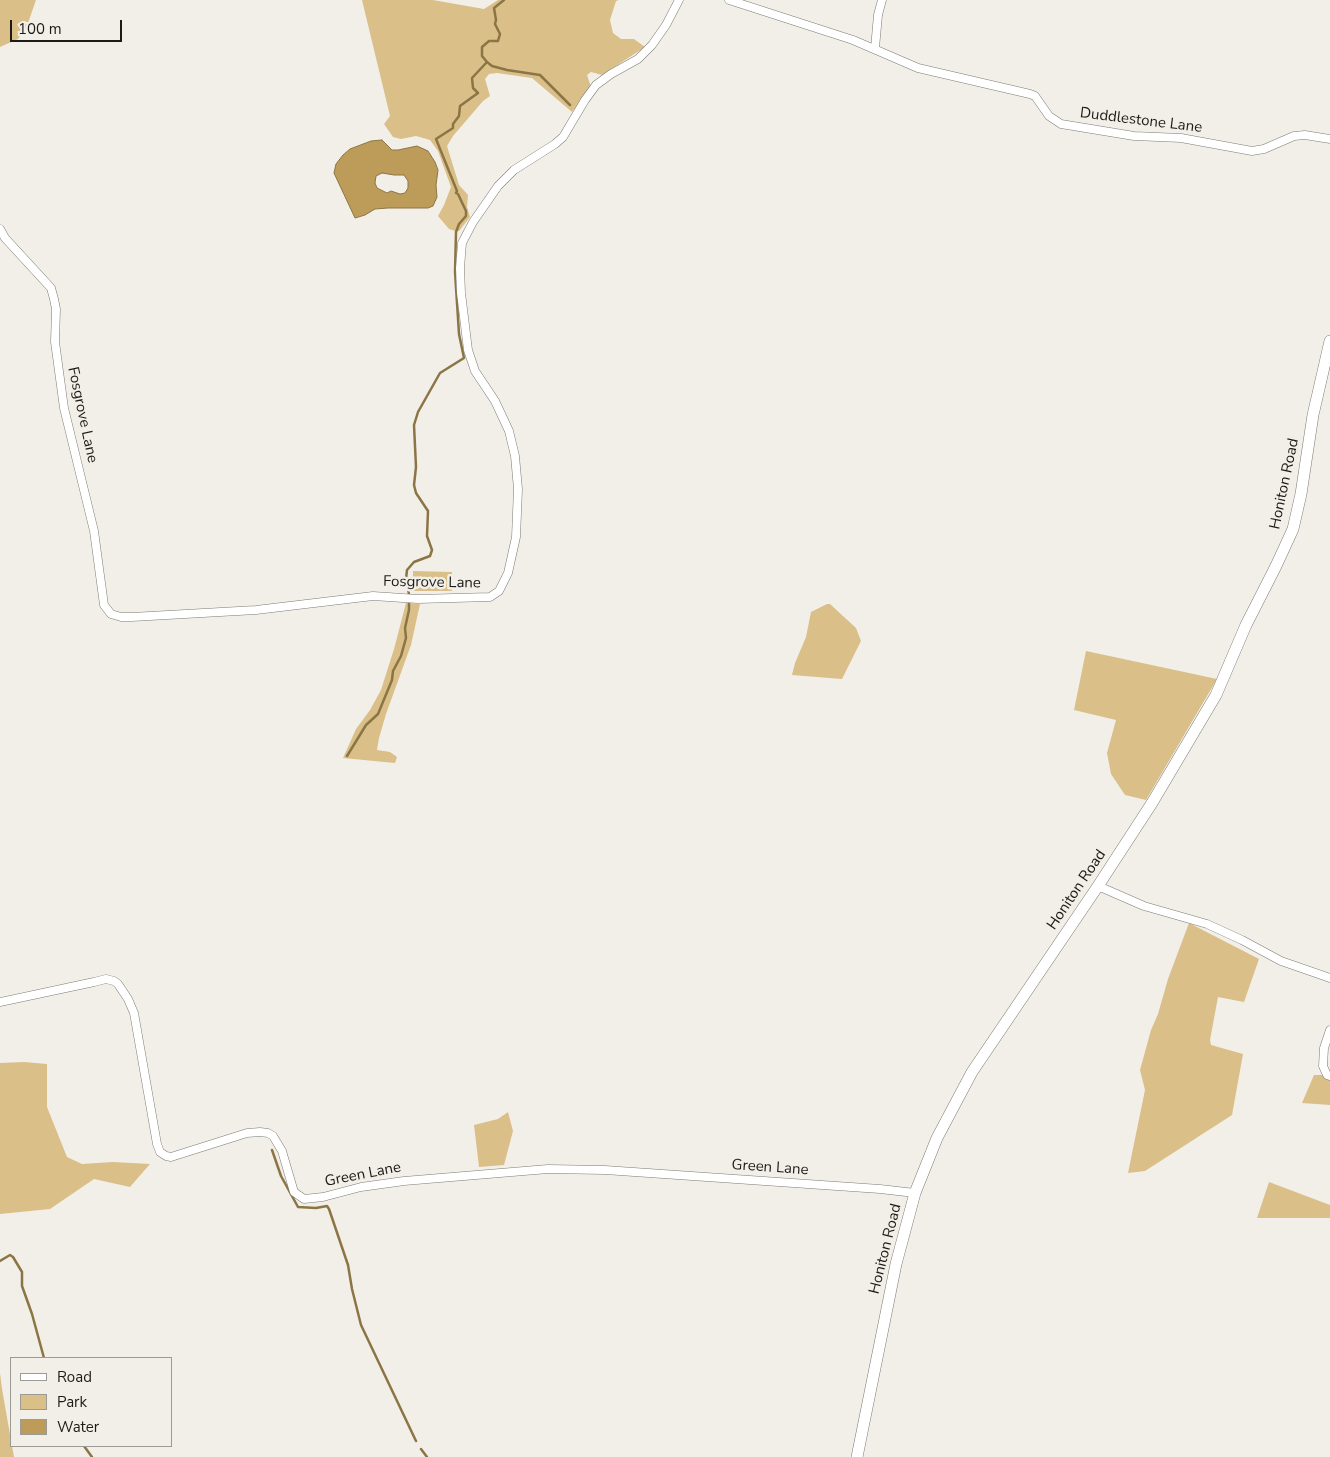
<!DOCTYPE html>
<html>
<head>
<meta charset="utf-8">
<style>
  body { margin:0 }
  #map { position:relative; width:1330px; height:1457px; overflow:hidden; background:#f2efe8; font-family:"Nunito Sans",sans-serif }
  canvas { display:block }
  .legend { position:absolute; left:10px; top:1357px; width:162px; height:90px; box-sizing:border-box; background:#f2efe8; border:1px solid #9c9a95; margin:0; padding:6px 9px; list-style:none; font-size:15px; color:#1c1b18 }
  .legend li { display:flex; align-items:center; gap:10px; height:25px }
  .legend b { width:25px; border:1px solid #9c9a95 }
  .scale { position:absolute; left:10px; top:20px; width:112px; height:22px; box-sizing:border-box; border:2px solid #1c1b18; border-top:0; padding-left:6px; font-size:15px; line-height:18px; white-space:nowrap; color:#1c1b18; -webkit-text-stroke:4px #f2efe8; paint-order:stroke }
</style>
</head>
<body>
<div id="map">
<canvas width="1330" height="1457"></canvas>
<ul class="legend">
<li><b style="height:6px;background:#fff"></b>Road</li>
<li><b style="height:14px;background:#dabf88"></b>Park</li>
<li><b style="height:14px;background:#bc9c58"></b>Water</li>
</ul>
<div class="scale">100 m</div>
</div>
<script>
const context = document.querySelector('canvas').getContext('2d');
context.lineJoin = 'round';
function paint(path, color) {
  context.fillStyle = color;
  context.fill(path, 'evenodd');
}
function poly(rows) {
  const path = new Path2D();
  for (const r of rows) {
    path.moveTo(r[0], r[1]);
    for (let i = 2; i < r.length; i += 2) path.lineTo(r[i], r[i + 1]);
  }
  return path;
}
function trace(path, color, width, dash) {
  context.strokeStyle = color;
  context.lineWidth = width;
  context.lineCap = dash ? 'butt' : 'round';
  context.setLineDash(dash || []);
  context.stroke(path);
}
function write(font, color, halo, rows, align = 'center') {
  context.font = font + ' "Nunito Sans",sans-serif';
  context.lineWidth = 5;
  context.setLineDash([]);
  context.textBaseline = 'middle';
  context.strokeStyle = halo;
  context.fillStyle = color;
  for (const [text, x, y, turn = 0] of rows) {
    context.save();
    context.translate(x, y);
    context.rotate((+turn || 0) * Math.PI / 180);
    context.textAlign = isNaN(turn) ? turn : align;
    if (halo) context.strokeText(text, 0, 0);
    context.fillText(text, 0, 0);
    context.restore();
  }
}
const green = poly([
  [0,0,36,0,28,23,18,39,0,47],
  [362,0,433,0,484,9,498,0,619,0,616,1,610,20,613,33,621,39,634,39,645,47,602,75,591,72,587,75,591,87,572,112,532,78,497,73,489,74,485,79,490,96,483,101,453,136,447,146,459,185,468,195,467,207,470,217,459,231,455,231,449,229,438,216,444,205,451,187,438,151,430,140,416,136,401,139,393,137,384,124,390,116],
  [413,571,452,572,452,591,413,591],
  [406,603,420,604,411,645,386,714,379,738,377,750,390,752,397,757,395,763,343,758,356,729,370,710,381,690,394,649],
  [827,604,830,604,856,628,861,641,842,679,792,675,795,663,806,637,811,612],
  [1086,651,1217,679,1146,800,1125,795,1111,774,1107,753,1116,720,1074,710],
  [1189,923,1259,959,1244,1002,1218,997,1210,1040,1211,1045,1243,1054,1232,1115,1145,1171,1128,1173,1145,1090,1140,1070,1151,1030,1158,1014,1168,979],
  [24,1062,47,1064,47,1107,67,1157,82,1164,113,1162,150,1164,130,1187,94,1179,50,1209,0,1214,0,1063],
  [1314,1075,1323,1075,1330,1079,1330,1105,1302,1103],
  [508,1112,513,1131,504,1165,479,1167,474,1125,498,1119],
  [1269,1182,1330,1205,1330,1218,1257,1218],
  [0,1373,2,1389,14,1457,0,1457]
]);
const water = poly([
  [382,140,392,150,398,150,417,146,428,151,435,162,438,170,436,185,437,197,433,206,428,208,388,208,375,209,365,215,355,218,334,173,336,164,343,155,350,149,371,141,382,140],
  [382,173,394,175,404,175,408,181,408,188,405,193,400,194,391,191,387,193,377,188,375,183,376,176,382,173]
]);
const stream = poly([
  [487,62,492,66,507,70,540,75,570,105],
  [409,594,406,579,407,570,414,562,430,556,432,550,427,536,428,511,416,493,414,485,416,467,414,425,418,412,440,373,464,358,459,334,455,272,456,232,459,224,466,216,466,211,458,194,456,193,457,191,436,139,453,128,453,124,459,116,460,106,478,93,473,88,472,78,487,62,482,56,482,47,489,41,498,41,500,34,495,24,496,20,494,8,504,0],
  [347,756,366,725,378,714,392,680,393,671,401,656,406,638,405,628,409,610,409,603],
  [272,1150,281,1176,298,1207,316,1208,327,1206,329,1209,348,1265,352,1289,361,1325,416,1441],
  [0,1261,10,1255,13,1257,22,1272,22,1286,32,1314,44,1358],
  [84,1446,92,1457],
  [421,1449,427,1457]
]);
const minor = poly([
  [729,0,853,40,918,68,1030,94,1035,96,1049,116,1061,124,1134,136,1181,138,1252,151,1264,149,1294,136,1305,135,1330,139],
  [875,48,878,15,882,0],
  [0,229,5,238,51,288,54,299,56,309,55,342,64,408,94,531,104,605,111,614,121,617,132,617,256,610,373,596,418,599,490,597,499,591,508,573,516,537,518,489,515,456,509,431,495,401,475,371,468,350,461,293,460,268,462,243,473,222,498,186,514,170,555,144,563,137,585,100,596,85,611,74,638,59,652,45,666,25,679,0],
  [1098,886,1144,906,1207,924,1242,940,1281,961,1330,978],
  [0,1002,94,982,106,979,114,981,118,984,128,999,134,1013,157,1144,160,1152,166,1156,171,1157,247,1133,260,1132,268,1133,273,1136,282,1151,294,1192,304,1199,323,1197,361,1187,404,1181,548,1169,605,1170,880,1189,915,1193],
  [1330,1030,1324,1048,1323,1066,1327,1075,1330,1076]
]);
const secondary = poly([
  [857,1457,896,1264,915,1193,937,1138,972,1072,1098,886,1152,803,1216,695,1246,625,1276,566,1293,529,1301,494,1313,415,1330,341]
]);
const streetNames = [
  ["Duddlestone Lane",1141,121,7],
  ["Fosgrove Lane",82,415,78],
  ["Honiton Road",1285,484,-78],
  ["Fosgrove Lane",432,583,1],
  ["Honiton Road",1077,890,-56],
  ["Green Lane",770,1168,4],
  ["Green Lane",363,1175,-11],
  ["Honiton Road",886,1249,-76]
];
paint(green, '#dabf88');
paint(water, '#bc9c58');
trace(water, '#8c7545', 1);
trace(stream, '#8c7545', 2.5);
trace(minor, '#7d7b75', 9);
trace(secondary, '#7d7b75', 12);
trace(minor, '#fff', 8);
trace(secondary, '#fff', 11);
write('15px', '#1c1b18', '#f2efe8', streetNames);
</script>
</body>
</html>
